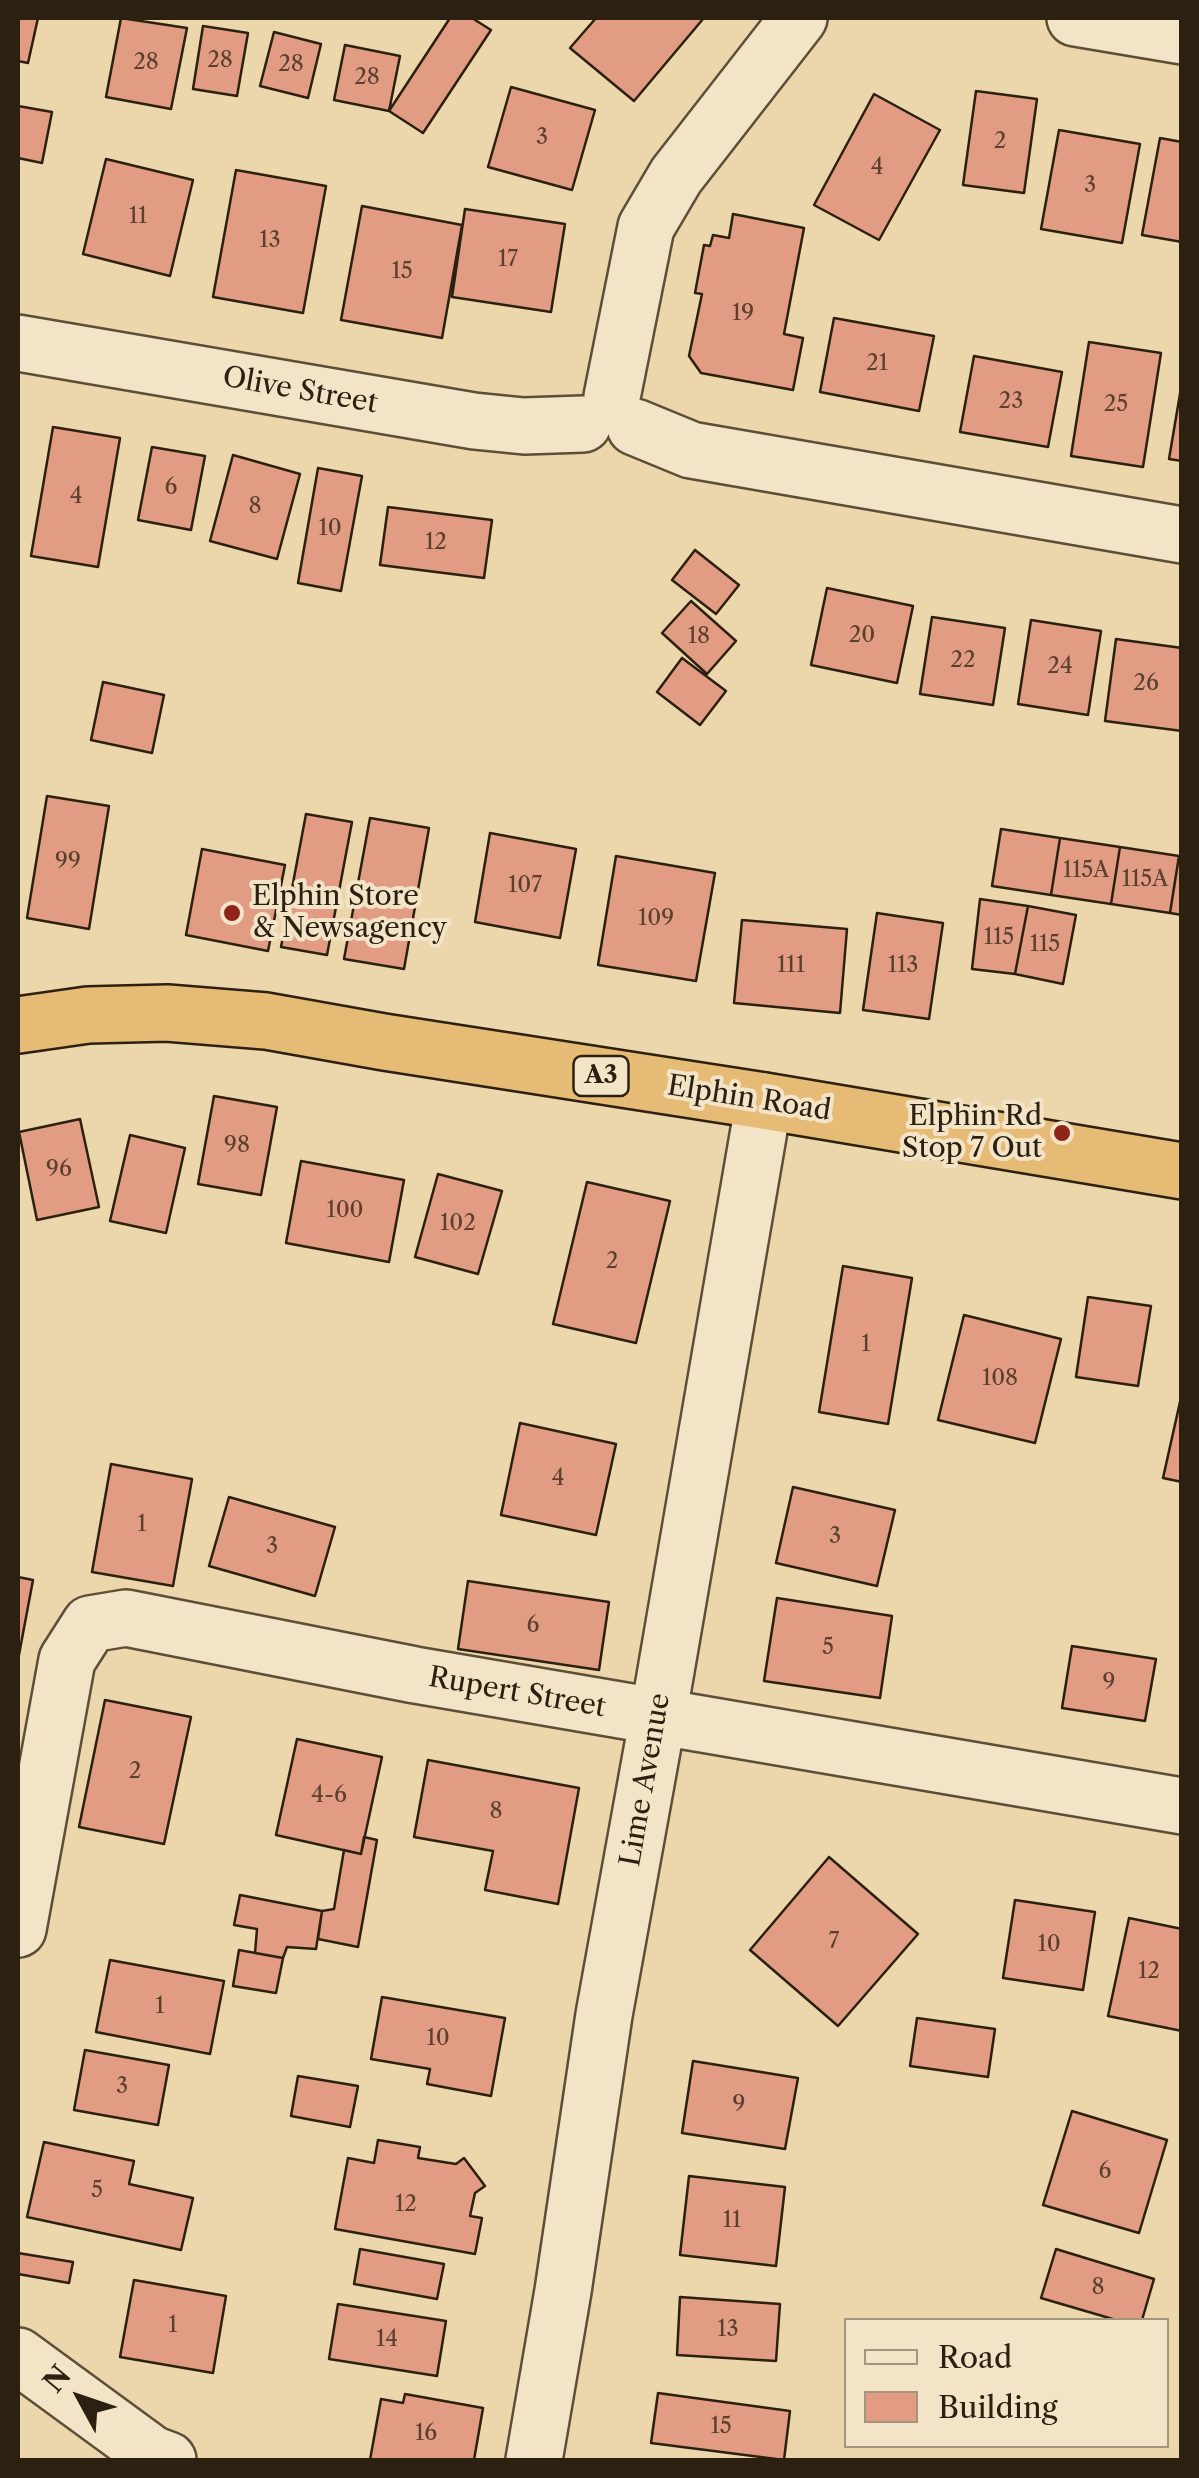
<!DOCTYPE html>
<html>
<head>
<meta charset="utf-8">
<style>
  body { margin:0 }
  #map { position:relative; width:1199px; height:2478px; overflow:hidden; background:#ecd6ab; font-family:"Libre Caslon Text",serif }
  canvas { display:block }
  .frame { position:absolute; inset:0; border:20px solid #2c2110; pointer-events:none }
  .legend { position:absolute; left:844px; top:2318px; width:325px; height:130px; box-sizing:border-box; background:#f3e4c8; border:2px solid #a3967e; margin:0; padding:12px 18px; list-style:none; font-size:30px; color:#2c2110 }
  .legend li { display:flex; align-items:center; gap:20px; height:50px }
  .legend b { width:50px; border:2px solid #a3967e }
  .north { position:absolute; left:30px; top:2348px; width:100px; height:100px; -webkit-text-stroke:8px #f3e4c8; paint-order:stroke; rotate:310deg; font-size:28px; font-weight:700; line-height:40px; text-align:center; color:#2c2110 }
  .north::after { content:''; display:block; margin:auto; width:35px; height:45px; background:#2c2110; clip-path:polygon(50% 0,100% 100%,50% 72%,0 100%) }
</style>
</head>
<body>
<div id="map">
<canvas width="1199" height="2478"></canvas>
<div class="frame"></div>
<ul class="legend">
<li><b style="height:12px;background:#f3e4c8"></b>Road</li>
<li><b style="height:28px;background:#e29c83"></b>Building</li>
</ul>
<div class="north">N</div>
</div>
<script>
const context = document.querySelector('canvas').getContext('2d');
context.lineJoin = 'round';
function paint(path, color) {
  context.fillStyle = color;
  context.fill(path, 'evenodd');
}
function poly(rows) {
  const path = new Path2D();
  for (const r of rows) {
    path.moveTo(r[0], r[1]);
    for (let i = 2; i < r.length; i += 2) path.lineTo(r[i], r[i + 1]);
  }
  return path;
}
function trace(path, color, width, dash) {
  context.strokeStyle = color;
  context.lineWidth = width;
  context.lineCap = dash ? 'butt' : 'round';
  context.setLineDash(dash || []);
  context.stroke(path);
}
function write(font, color, halo, rows, align = 'center') {
  context.font = font + ' "Libre Caslon Text",serif';
  context.lineWidth = 8;
  context.setLineDash([]);
  context.textBaseline = 'middle';
  context.strokeStyle = halo;
  context.fillStyle = color;
  for (const [text, x, y, turn = 0] of rows) {
    context.save();
    context.translate(x, y);
    context.rotate((+turn || 0) * Math.PI / 180);
    context.textAlign = isNaN(turn) ? turn : align;
    if (halo) context.strokeText(text, 0, 0);
    context.fillText(text, 0, 0);
    context.restore();
  }
}
const building = poly([
  [18,18,38,18,28,63,18,61,18,18],
  [121,18,187,28,171,109,106,97,121,18],
  [450,18,472,18,491,30,423,133,389,111,450,18],
  [596,18,701,18,703,19,634,101,570,48,596,18],
  [203,26,248,33,237,96,193,89,203,26],
  [274,32,321,44,308,98,260,86,274,32],
  [345,45,400,56,389,111,334,100,345,45],
  [511,87,595,110,572,190,488,167,511,87],
  [976,91,1037,99,1024,193,963,185,976,91],
  [874,94,940,130,879,240,814,205,874,94],
  [18,106,52,112,42,163,18,158,18,106],
  [1059,130,1140,144,1122,243,1041,229,1059,130],
  [1160,138,1182,142,1182,242,1142,235,1160,138],
  [106,159,193,180,170,276,83,254,106,159],
  [236,170,326,186,303,313,213,297,236,170],
  [362,206,462,225,442,338,341,320,362,206],
  [465,209,565,224,551,312,452,297,465,209],
  [733,214,804,228,784,334,803,338,793,390,701,373,689,356,702,294,695,293,704,245,710,246,713,235,729,238,733,214],
  [834,318,934,336,919,411,820,392,834,318],
  [1089,342,1161,353,1143,467,1071,456,1089,342],
  [974,356,1062,372,1048,447,960,432,974,356],
  [1182,382,1182,461,1169,459,1182,382],
  [53,427,120,438,98,567,31,556,53,427],
  [152,447,205,456,191,530,138,520,152,447],
  [233,455,300,474,277,559,210,541,233,455],
  [318,468,362,476,341,591,298,583,318,468],
  [388,507,492,520,484,578,380,565,388,507],
  [695,550,739,585,716,614,672,580,695,550],
  [827,588,913,606,897,683,811,665,827,588],
  [691,601,736,641,707,674,662,633,691,601],
  [932,617,1005,628,993,705,920,694,932,617],
  [1031,620,1101,631,1088,715,1018,704,1031,620],
  [1116,639,1182,648,1182,731,1105,721,1116,639],
  [682,658,726,691,700,725,657,692,682,658],
  [103,682,164,695,152,753,91,740,103,682],
  [47,796,109,806,89,929,27,918,47,796],
  [306,814,352,822,327,955,281,947,306,814],
  [370,818,429,828,404,969,344,959,370,818],
  [1001,829,1060,838,1051,895,992,886,1001,829],
  [490,833,576,849,560,938,475,922,490,833],
  [1060,838,1120,847,1111,904,1051,895,1060,838],
  [1120,847,1179,856,1170,913,1111,904,1120,847],
  [202,849,285,865,268,951,186,935,202,849],
  [616,856,715,873,696,981,598,965,616,856],
  [1179,856,1182,856,1182,915,1170,913,1179,856],
  [980,899,1028,906,1015,974,972,969,980,899],
  [1028,906,1076,915,1063,984,1015,974,1028,906],
  [877,913,943,923,929,1019,863,1010,877,913],
  [742,920,847,929,840,1013,734,1003,742,920],
  [214,1096,277,1107,261,1195,198,1184,214,1096],
  [80,1119,99,1207,37,1220,19,1132,80,1119],
  [130,1135,185,1148,166,1233,110,1221,130,1135],
  [301,1161,404,1180,389,1262,286,1243,301,1161],
  [438,1174,502,1191,478,1274,415,1257,438,1174],
  [587,1182,670,1201,636,1343,553,1324,587,1182],
  [843,1266,912,1278,888,1424,819,1412,843,1266],
  [1088,1297,1151,1306,1138,1386,1076,1377,1088,1297],
  [964,1315,1061,1339,1035,1443,938,1420,964,1315],
  [1182,1393,1182,1482,1163,1478,1182,1393],
  [520,1423,616,1444,596,1535,501,1515,520,1423],
  [111,1464,192,1479,173,1586,92,1572,111,1464],
  [793,1487,895,1510,877,1586,776,1563,793,1487],
  [229,1497,335,1527,315,1596,209,1566,229,1497],
  [18,1577,33,1580,18,1660,18,1577],
  [468,1581,609,1602,599,1670,458,1649,468,1581],
  [777,1598,892,1616,880,1698,764,1681,777,1598],
  [1072,1646,1156,1659,1145,1721,1062,1708,1072,1646],
  [105,1700,191,1717,164,1844,79,1827,105,1700],
  [297,1739,382,1757,361,1854,276,1835,297,1739],
  [428,1760,579,1788,558,1904,485,1890,493,1851,414,1837,428,1760],
  [364,1837,377,1840,358,1947,318,1939,322,1911,334,1909,344,1850,361,1854,364,1837],
  [829,1857,918,1934,838,2026,750,1950,829,1857],
  [240,1895,322,1911,316,1949,287,1947,283,1958,255,1953,257,1929,234,1925,240,1895],
  [1015,1900,1095,1912,1083,1990,1003,1978,1015,1900],
  [1129,1918,1182,1929,1182,2031,1108,2016,1129,1918],
  [239,1950,283,1958,276,1993,233,1986,239,1950],
  [110,1960,224,1981,210,2054,96,2032,110,1960],
  [382,1997,505,2018,491,2096,427,2084,430,2069,371,2059,382,1997],
  [917,2018,995,2029,988,2077,910,2066,917,2018],
  [85,2050,169,2065,158,2125,74,2110,85,2050],
  [693,2061,798,2078,785,2149,682,2133,693,2061],
  [298,2076,358,2086,350,2127,291,2116,298,2076],
  [1072,2111,1167,2140,1139,2233,1043,2205,1072,2111],
  [378,2140,420,2147,418,2158,456,2164,464,2158,485,2186,475,2193,470,2216,482,2218,475,2254,335,2229,348,2158,374,2163,378,2140],
  [44,2142,134,2161,129,2184,193,2198,181,2250,27,2217,44,2142],
  [689,2176,785,2187,776,2266,680,2255,689,2176],
  [360,2249,444,2264,437,2299,354,2284,360,2249],
  [1056,2249,1154,2279,1142,2320,1116,2320,1041,2298,1056,2249],
  [18,2253,73,2262,69,2283,18,2274,18,2253],
  [134,2280,226,2296,213,2373,120,2357,134,2280],
  [680,2297,780,2304,776,2361,677,2355,680,2297],
  [338,2304,446,2321,437,2376,329,2359,338,2304],
  [658,2393,790,2411,784,2460,651,2443,658,2393],
  [405,2394,483,2408,474,2460,370,2460,381,2399,403,2403,405,2394]
]);
const minor = poly([
  [1075,18,1182,36],
  [18,343,474,421,524,426,583,424],
  [612,397,646,227,676,176,799,18],
  [635,427,691,450,1182,535],
  [18,1929,67,1660,90,1624,126,1618,415,1675,1182,1806],
  [18,2356,152,2454,168,2460],
  [534,2460,563,2291,604,2015,658,1717,764,1101]
]);
const highway = poly([
  [18,1025,88,1015,167,1013,266,1021,384,1042,764,1101,1182,1171]
]);
const markers = [
  [232,913,10,"#8f2418"],
  [1062,1133,10,"#8f2418"]
];
const numberNames = [
  ["28",220,61],
  ["28",146,63],
  ["28",291,65],
  ["28",367,78],
  ["3",542,138],
  ["2",1000,142],
  ["4",877,168],
  ["3",1090,186],
  ["11",138,217],
  ["13",270,241],
  ["17",508,260],
  ["15",402,272],
  ["19",743,314],
  ["21",877,364],
  ["23",1011,402],
  ["25",1116,405],
  ["6",171,488],
  ["4",76,497],
  ["8",255,507],
  ["10",330,529],
  ["12",436,543],
  ["20",862,636],
  ["18",699,637],
  ["22",963,661],
  ["24",1060,667],
  ["26",1146,684],
  ["99",68,862],
  ["115A",1086,871],
  ["115A",1145,880],
  ["107",525,886],
  ["109",656,919],
  ["115",999,938],
  ["115",1045,945],
  ["111",791,966],
  ["113",903,966],
  ["98",237,1146],
  ["96",59,1170],
  ["100",345,1211],
  ["102",458,1224],
  ["2",612,1262],
  ["1",866,1345],
  ["108",1000,1379],
  ["4",558,1479],
  ["1",142,1525],
  ["3",835,1537],
  ["3",272,1547],
  ["6",533,1626],
  ["5",828,1648],
  ["9",1109,1683],
  ["2",135,1772],
  ["4-6",329,1796],
  ["8",496,1812],
  ["7",834,1942],
  ["10",1049,1945],
  ["12",1149,1972],
  ["1",160,2007],
  ["10",438,2039],
  ["3",122,2087],
  ["9",739,2105],
  ["6",1105,2172],
  ["5",97,2191],
  ["12",406,2205],
  ["11",732,2221],
  ["8",1098,2288],
  ["1",173,2326],
  ["13",728,2330],
  ["14",387,2340],
  ["15",721,2427],
  ["16",426,2434]
];
const shields = [
  [601,1076,55]
];
const shieldNames = [
  ["A3",601,1076]
];
const streetNames = [
  ["Olive Street",300,391,10],
  ["Elphin Road",749,1099,9],
  ["Rupert Street",517,1693,10],
  ["Lime Avenue",646,1780,-80]
];
const poiNames = [
  ["Elphin Store",252,897],
  ["& Newsagency",252,929],
  ["Elphin Rd",1042,1117,"right"],
  ["Stop 7 Out",1042,1149,"right"]
];
paint(building, '#e29c83');
trace(building, '#2c2110', 2.5);
trace(minor, '#5c4e37', 60);
trace(highway, '#2c2110', 60);
trace(minor, '#f3e4c8', 55);
trace(highway, '#e6bb76', 55);
for (const [x, y, r, color] of markers) {
  const dot = new Path2D();
  dot.arc(x, y, r, 0, 2 * Math.PI);
  context.fillStyle = color;
  context.fill(dot);
  trace(dot, '#f3e4c8', 4);
}
write('22px', '#5a402d', null, numberNames);
for (const [x, y, w] of shields) {
  const box = new Path2D();
  box.roundRect(x - w / 2, y - 20, w, 40, 8);
  context.fillStyle = '#f3e4c8';
  context.fill(box);
  trace(box, '#2c2110', 2.5);
}
write('bold 25px', '#2c2110', null, shieldNames);
write('28px', '#2c2110', '#f3e4c8', streetNames);
write('28px', '#2c2110', '#f3e4c8', poiNames, 'left');
</script>
</body>
</html>
